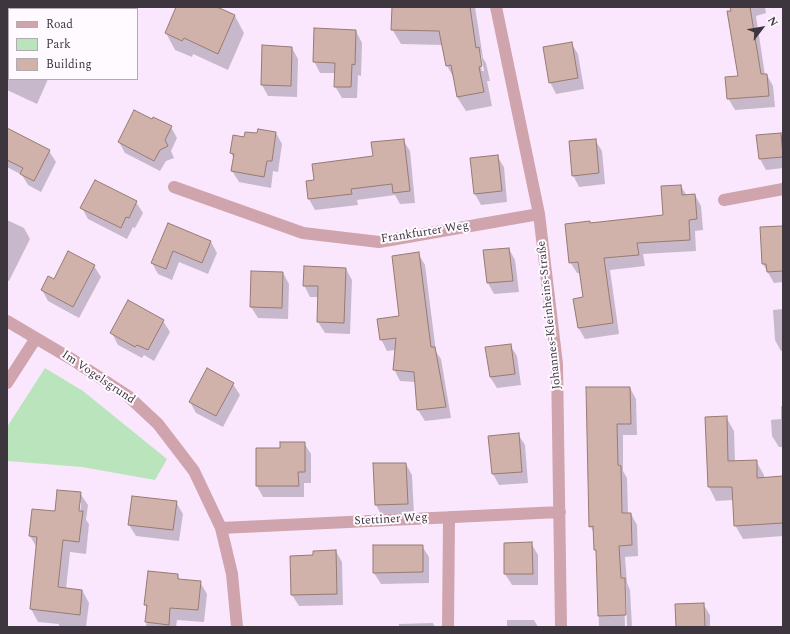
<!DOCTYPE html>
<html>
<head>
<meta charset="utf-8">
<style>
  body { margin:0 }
  #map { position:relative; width:790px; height:634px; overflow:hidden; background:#fae7fe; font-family:Spectral,serif }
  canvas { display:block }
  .frame { position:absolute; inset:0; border:8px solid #3d363f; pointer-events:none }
  .legend { position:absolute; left:8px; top:8px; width:130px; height:72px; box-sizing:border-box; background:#fefaff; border:1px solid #b1acb2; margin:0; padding:5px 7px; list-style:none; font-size:12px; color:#3d363f }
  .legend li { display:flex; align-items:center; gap:8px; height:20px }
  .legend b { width:20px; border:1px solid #b1acb2 }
  .north { position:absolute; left:742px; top:8px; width:40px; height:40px; -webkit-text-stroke:3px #fefaff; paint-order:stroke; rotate:59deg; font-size:11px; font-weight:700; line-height:16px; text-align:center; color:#3d363f }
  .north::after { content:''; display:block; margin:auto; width:14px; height:18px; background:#3d363f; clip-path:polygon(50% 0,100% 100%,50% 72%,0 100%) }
</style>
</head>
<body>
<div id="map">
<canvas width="790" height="634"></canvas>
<div class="frame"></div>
<ul class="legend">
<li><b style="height:5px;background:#d0a4ac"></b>Road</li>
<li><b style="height:11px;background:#bae5bc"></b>Park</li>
<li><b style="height:11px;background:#d0b2aa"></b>Building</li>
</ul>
<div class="north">N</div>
</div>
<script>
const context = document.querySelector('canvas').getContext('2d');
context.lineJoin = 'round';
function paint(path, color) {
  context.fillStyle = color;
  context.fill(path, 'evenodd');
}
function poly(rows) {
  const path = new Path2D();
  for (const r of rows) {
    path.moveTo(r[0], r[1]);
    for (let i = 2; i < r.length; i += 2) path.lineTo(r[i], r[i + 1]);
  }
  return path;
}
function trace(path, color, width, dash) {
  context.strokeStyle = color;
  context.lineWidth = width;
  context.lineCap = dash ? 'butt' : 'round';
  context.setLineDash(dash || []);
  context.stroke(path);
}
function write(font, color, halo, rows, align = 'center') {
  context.font = font + ' Spectral,serif';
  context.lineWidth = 4;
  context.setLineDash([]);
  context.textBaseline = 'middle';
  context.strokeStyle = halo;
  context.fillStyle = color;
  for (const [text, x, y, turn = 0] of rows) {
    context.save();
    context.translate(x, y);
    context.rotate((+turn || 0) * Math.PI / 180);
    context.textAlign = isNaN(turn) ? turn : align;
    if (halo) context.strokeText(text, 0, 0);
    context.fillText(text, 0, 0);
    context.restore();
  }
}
const green = poly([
  [45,368,83,391,167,459,155,480,82,467,7,461,7,427]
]);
const shadow = poly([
  [65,7,87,7,91,9,64,9],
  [177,7,214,7,235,16,244,33,228,70,193,54,192,57,175,50,166,33],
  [393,7,475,7,483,58,486,63,490,81,487,81,492,106,466,111,457,97,454,78,447,66,443,45,401,44,392,29],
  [478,51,481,53,484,71,482,71],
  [731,7,765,7,766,13,756,16,765,75,767,75,773,86,775,107,735,110,728,98,739,77],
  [356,31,362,43,361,76,358,75,357,98,342,98,335,86,336,73,320,73,314,61],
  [571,43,578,54,584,89,556,94,550,82],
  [292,48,298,59,297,97,268,96,262,85],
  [7,49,9,50,9,79,48,79,37,104,7,90],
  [153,121,171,127,177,138,171,151,174,158,166,161,160,171,125,153,119,142],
  [7,129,49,151,56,162,41,192,28,185,22,175,7,167],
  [276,133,282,144,278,172,273,171,271,188,239,182,232,171,234,159,231,153,258,135],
  [781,134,783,138,783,168,766,170,760,159],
  [403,140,410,151,415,203,400,204,395,195,357,200,358,205,315,210,309,199,315,181,374,157],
  [595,140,602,151,605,184,579,187,573,175],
  [497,156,504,167,507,202,481,205,475,194],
  [681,186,687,196,695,195,701,206,703,230,695,231,696,251,643,254,645,266,610,270,619,334,585,339,578,327,584,298,581,273,577,273,570,262,590,224,664,216],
  [136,202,143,213,135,228,133,227,127,239,88,219,82,208],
  [7,220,24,228,30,239,9,281,7,280],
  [168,224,211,242,217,253,208,274,179,262,172,280,158,274,152,263],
  [783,227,783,282,774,283,763,264,761,228],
  [509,249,515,260,519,292,494,294,488,283,484,251],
  [418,253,425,265,436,352,441,359,451,418,425,421,418,410,416,382,400,381,394,369,396,350,387,351,381,339,400,317],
  [94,266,101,277,79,318,48,301,42,290,54,280],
  [346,269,352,280,350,334,325,333,318,322,319,297,310,297,304,285],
  [283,273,289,284,288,319,258,318,251,307],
  [783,309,783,351,781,351,775,340,773,310],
  [163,321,170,332,154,361,144,355,142,358,118,345,112,333],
  [510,345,517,356,521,385,497,388,490,377],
  [233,384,240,395,223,427,196,413,190,402],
  [587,388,630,388,636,399,637,435,623,435,623,471,627,478,628,514,631,514,637,525,638,556,625,557,627,583,630,590,632,627,627,627,626,584,624,582,625,627,599,627,597,552,595,549,595,534,590,526],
  [781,406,783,406,783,447,779,447,772,436,771,420,781,419],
  [726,417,734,431,735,462,756,461,764,475,764,478,783,477,783,536,743,539,735,525,734,500,716,501,709,487,706,418],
  [518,434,525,445,528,483,499,485,493,474,489,437],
  [304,443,311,454,311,483,304,483,304,497,263,497,257,486,281,449],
  [374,464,406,464,412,475,414,515,382,516,376,505],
  [80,493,88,505,86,520,89,524,86,554,70,552,66,589,82,590,89,603,86,627,59,627,59,624,38,622,31,609,37,548,30,536,33,510,55,512],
  [79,503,81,503,80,516,78,516],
  [176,502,183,514,179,541,136,536,129,525],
  [531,543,538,555,538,585,512,585,505,574],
  [422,546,429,557,429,583,381,584,374,573],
  [336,551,342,562,343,605,299,606,292,595,314,556],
  [177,575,180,580,200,582,207,594,204,622,177,620,176,627,146,627,148,609,145,605],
  [703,604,710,615,710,627,677,627],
  [507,620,534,620,538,627,507,627],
  [433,623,435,627,399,627,399,624]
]);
const building = poly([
  [176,7,217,7,235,15,218,54,184,38,182,41,165,33,176,7],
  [392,7,470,7,476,48,479,47,482,66,479,67,484,92,457,97,451,65,446,66,439,31,391,30,392,7],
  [730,7,750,7,761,74,767,74,769,96,727,99,725,77,738,76,727,11,731,11,730,7],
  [314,28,356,30,355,65,352,64,351,87,334,87,335,63,313,62,314,28],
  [572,42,578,78,549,83,543,47,572,42],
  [262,45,292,47,291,86,261,85,262,45],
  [134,110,152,119,153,117,172,126,165,140,168,146,160,150,154,161,118,142,134,110],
  [7,128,50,150,34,181,20,174,23,168,7,160,7,128],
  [258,129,276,132,272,161,267,161,264,177,231,171,234,154,230,153,233,135,244,137,245,132,257,133,258,129],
  [781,133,783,157,759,159,756,135,781,133],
  [404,139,410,191,393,193,392,184,351,189,352,194,308,199,306,181,314,180,312,164,373,156,371,142,404,139],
  [596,139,599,173,572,176,569,141,596,139],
  [498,155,502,191,474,194,470,158,498,155],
  [95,180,137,201,129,218,126,217,121,228,80,208,95,180],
  [681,185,682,195,695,194,697,219,689,220,690,240,637,243,639,255,604,258,613,323,578,328,573,299,583,297,578,262,569,263,565,224,590,221,590,223,663,215,661,186,681,185],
  [168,223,211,241,202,263,173,251,166,269,151,263,168,223],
  [783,226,783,271,767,272,766,264,762,264,760,227,783,226],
  [509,248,513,281,487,283,483,250,509,248],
  [68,251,95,265,73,307,41,290,48,276,54,279,68,251],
  [419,252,431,347,435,347,446,407,417,410,414,372,393,370,396,338,380,340,377,319,399,316,392,256,419,252],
  [304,266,346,268,344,323,317,322,318,286,303,286,304,266],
  [251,271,283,272,282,308,250,307,251,271],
  [128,300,164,320,148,350,137,345,135,347,110,333,128,300],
  [511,344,515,374,490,377,485,347,511,344],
  [207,368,234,383,216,416,189,402,207,368],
  [586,387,630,387,631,424,617,424,618,465,621,466,622,513,631,513,632,545,619,546,621,578,625,578,626,615,598,616,596,550,594,550,593,526,589,527,586,387],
  [727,416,728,461,757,460,757,478,783,476,783,523,734,526,732,487,708,487,705,417,727,416],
  [519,433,522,472,492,474,488,436,519,433],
  [280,442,305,442,305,472,298,472,299,486,256,486,256,448,280,448,280,442],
  [373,463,406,463,408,504,375,505,373,463],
  [57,490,81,492,79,511,83,511,79,542,63,540,58,587,82,590,80,615,30,609,37,537,29,536,32,509,55,511,57,490],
  [132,496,177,501,173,530,128,525,132,496],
  [532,542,533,574,504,574,504,543,532,542],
  [373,545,423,545,423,572,373,573,373,545],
  [336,550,337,594,291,595,290,556,313,555,313,551,336,550],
  [148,571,178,574,178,579,201,581,198,610,170,608,169,625,145,622,147,605,144,605,148,571],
  [704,603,705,627,676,627,675,604,704,603]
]);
const minor = poly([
  [496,7,539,214,557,364,561,627],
  [174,187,303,233,379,242,539,214],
  [724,200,783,189],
  [7,321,73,360,128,396,158,424,194,471,221,528,232,574,237,627],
  [7,383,36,338],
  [221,528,560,512],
  [448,627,449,517]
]);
const streetNames = [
  ["Frankfurter Weg",425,233,-9],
  ["Johannes-Kleinheins-Straße",550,315,-96],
  ["Im Vogelsgrund",98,378,34],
  ["Stettiner Weg",391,520,-3]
];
paint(green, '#bae5bc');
paint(shadow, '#0003');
paint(building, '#d0b2aa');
trace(building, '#967a73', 1);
trace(minor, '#d0a4ac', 12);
write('12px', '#3d363f', '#fefaff', streetNames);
</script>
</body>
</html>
